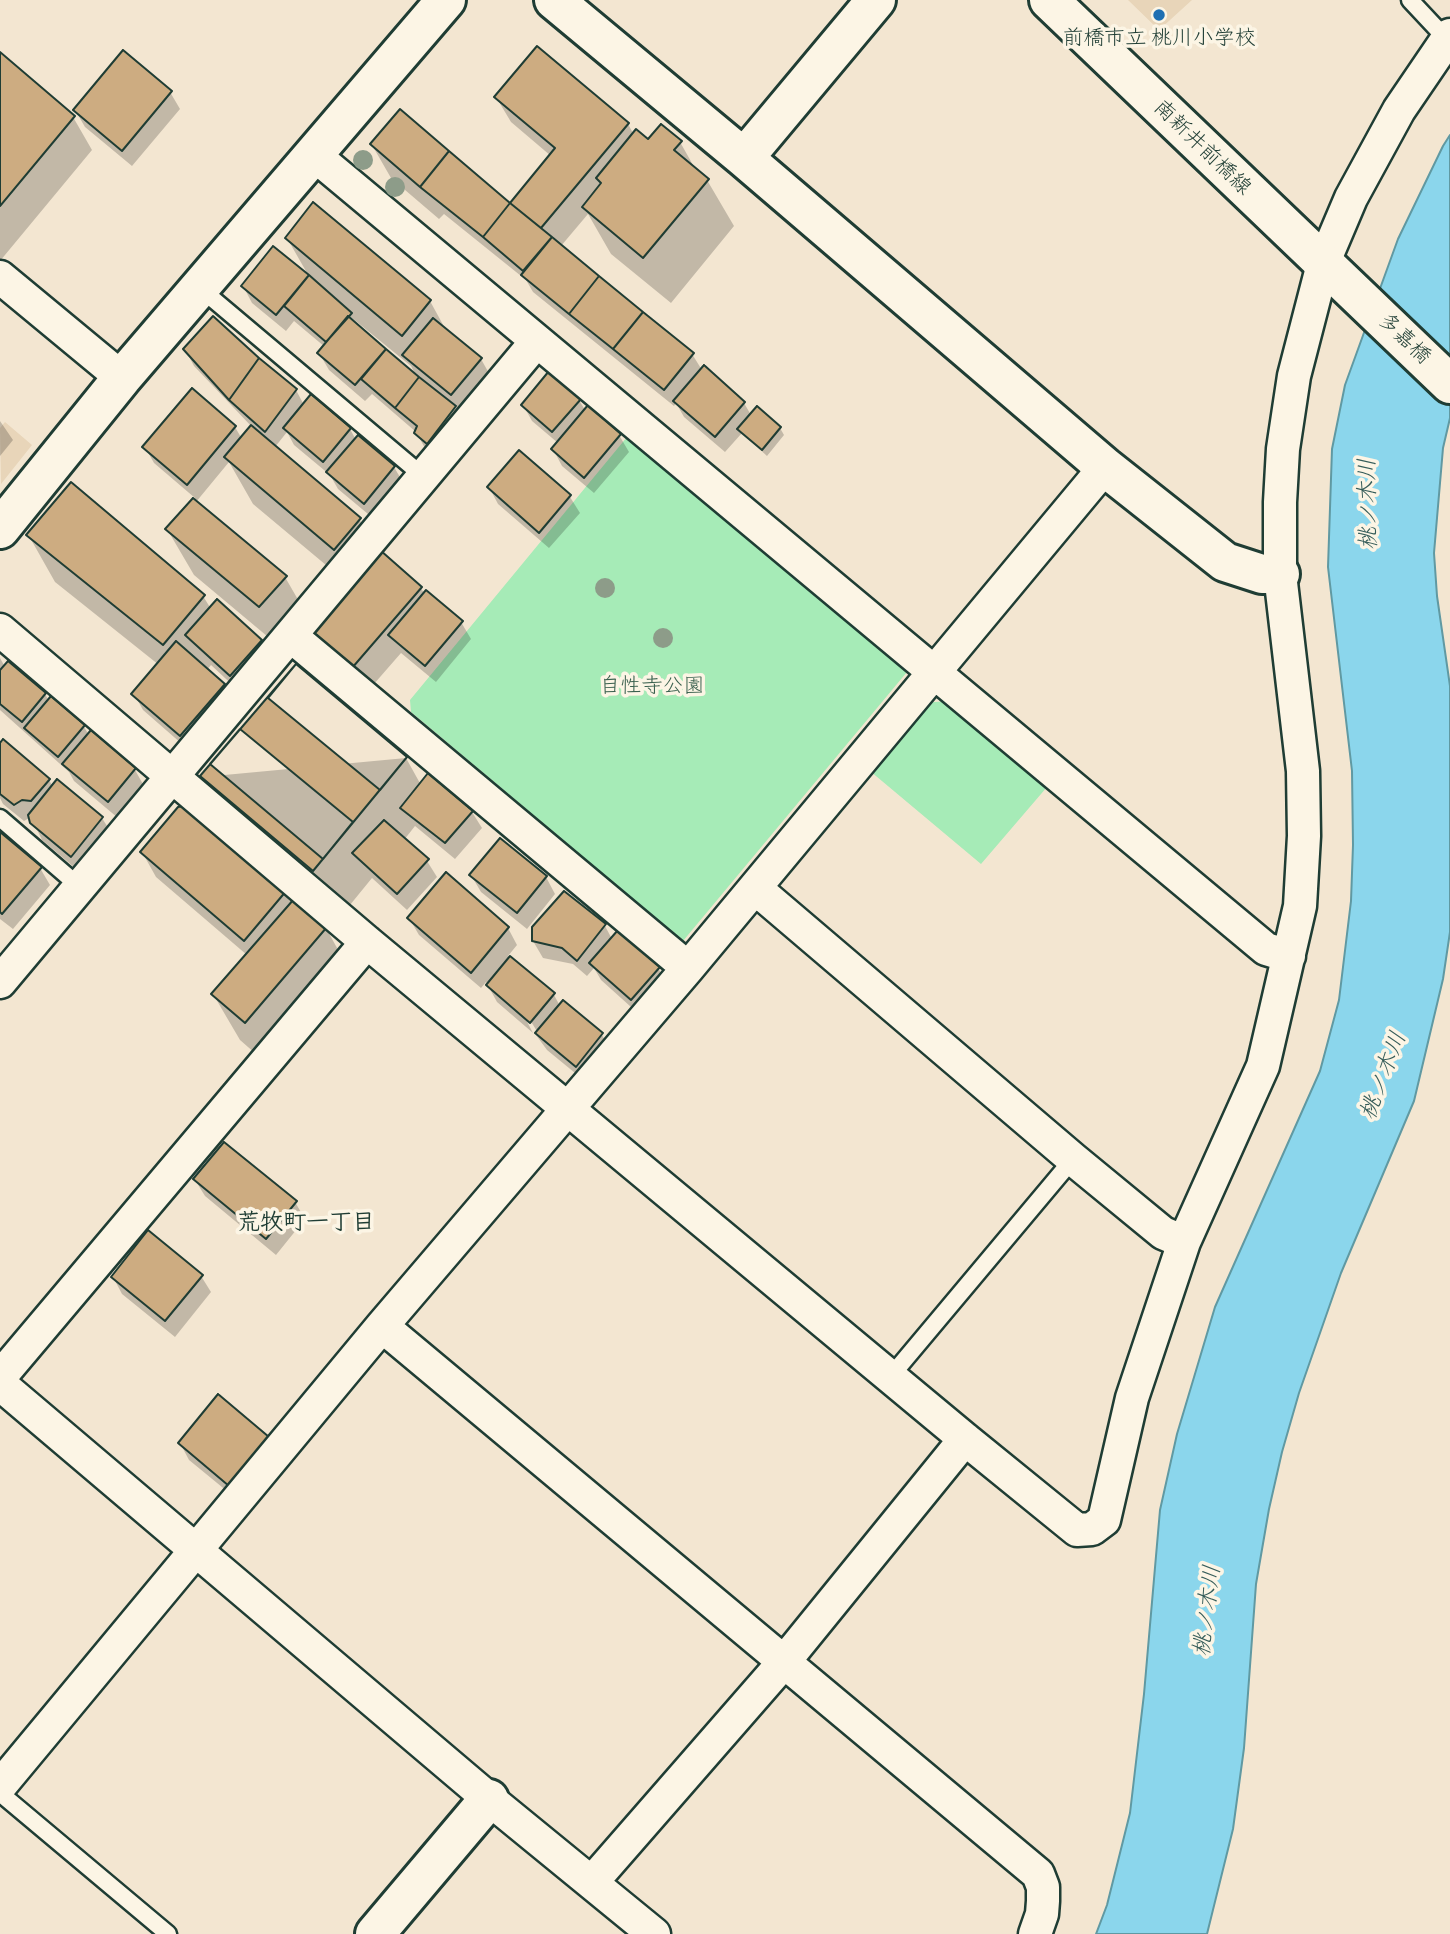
<!DOCTYPE html>
<html>
<head>
<meta charset="utf-8">
<style>
  body { margin:0 }
  canvas { display:block; background:#f3e6d1 }
</style>
</head>
<body>
<canvas width="1450" height="1934"></canvas>
<script>
const context = document.querySelector('canvas').getContext('2d');
context.lineJoin = 'round';
function paint(path, color) {
  context.fillStyle = color;
  context.fill(path, 'evenodd');
}
function poly(rows) {
  const path = new Path2D();
  for (const r of rows) {
    path.moveTo(r[0], r[1]);
    for (let i = 2; i < r.length; i += 2) path.lineTo(r[i], r[i + 1]);
  }
  return path;
}
function trace(path, color, width, dash) {
  context.strokeStyle = color;
  context.lineWidth = width;
  context.lineCap = dash ? 'butt' : 'round';
  context.setLineDash(dash || []);
  context.stroke(path);
}
function write(font, color, halo, rows, align = 'center') {
  context.font = font + ' Pangolin,"Klee One",sans-serif';
  context.lineWidth = 7;
  context.setLineDash([]);
  context.textBaseline = 'middle';
  context.strokeStyle = halo;
  context.fillStyle = color;
  for (const [text, x, y, turn = 0] of rows) {
    context.save();
    context.translate(x, y);
    context.rotate((+turn || 0) * Math.PI / 180);
    context.textAlign = isNaN(turn) ? turn : align;
    if (halo) context.strokeText(text, 0, 0);
    context.fillText(text, 0, 0);
    context.restore();
  }
}
const built = poly([
  [1128,0,1192,0,1159,30],
  [5,422,32,445,1,484,0,428]
]);
const green = poly([
  [627,437,907,672,683,941,411,712,410,700],
  [947,701,1047,787,981,864,870,771,923,703]
]);
const water = poly([
  [1450,135,1450,418,1443,448,1434,553,1437,596,1450,686,1450,932,1443,979,1414,1101,1341,1273,1299,1393,1282,1452,1269,1509,1256,1584,1244,1748,1233,1829,1207,1934,1096,1934,1107,1905,1130,1813,1144,1694,1160,1510,1177,1434,1215,1307,1320,1071,1339,1000,1351,901,1353,845,1352,771,1328,567,1332,449,1345,385,1398,239,1443,146,1450,135]
]);
const shadow = poly([
  [0,54,73,117,92,150,0,261],
  [170,92,180,109,132,166,85,127,75,110],
  [496,97,628,124,634,135,649,142,680,142,697,172,707,180,734,226,671,303,611,254,588,214,561,246,692,354,702,370,744,403,751,415,780,428,784,435,767,456,742,433,725,452,684,417,676,403,674,406,533,292,526,280,444,214,439,219,391,178,372,145,511,204,551,156,511,122],
  [287,238,430,301,447,332,481,359,495,384,426,450,416,432,372,394,365,401,329,370,319,353,325,347,294,321,286,331,252,303,243,286,274,249,311,280],
  [352,318,411,366,415,374,358,326],
  [185,349,296,390,304,405,350,429,356,440,358,437,394,467,404,484,374,519,338,489,330,475,294,445,287,432,275,447,359,519,379,553,421,588,425,595,461,622,471,639,436,682,401,653,367,692,326,656,351,586,253,504,229,462,196,502,285,577,312,624,286,652,194,575,167,529,195,498,154,463,145,447,235,427,242,439,252,427,194,366],
  [579,400,585,410,619,435,629,452,594,493,562,466,553,449,558,443,532,421,523,405],
  [0,421,13,440,0,456],
  [519,452,570,497,580,513,549,548,498,504,489,487],
  [29,536,203,596,211,609,218,601,261,641,271,658,240,692,211,665,207,670,223,685,233,701,190,751,143,710,134,694,159,665,55,582],
  [0,658,5,667,8,663,45,694,49,701,51,698,84,727,89,735,135,770,144,786,118,818,74,781,69,772,0,710],
  [0,742,49,780,53,787,102,818,112,834,81,873,42,840,31,817,24,821,3,804,0,798],
  [406,758,421,785,472,812,482,828,455,859,415,826,404,840,427,861,437,877,407,910,372,878,341,916,229,823,203,777],
  [0,834,40,868,50,885,13,929,0,919],
  [142,852,286,891,293,903,326,928,352,975,272,1068,240,1040,213,994,247,955,156,877],
  [471,875,546,877,555,894,527,929,481,892],
  [564,894,605,926,612,939,658,968,668,985,641,1016,601,980,594,968,587,976,573,964,543,958,533,941],
  [409,918,508,928,517,945,508,956,554,995,560,1006,563,1002,602,1035,611,1051,586,1082,547,1050,536,1035,538,1033,527,1015,524,1016,533,1033,497,1002,486,982,481,988,419,935],
  [195,1180,295,1202,305,1219,276,1255,205,1196],
  [201,1276,211,1292,175,1337,122,1294,113,1277],
  [268,1438,278,1454,239,1501,189,1460,180,1443]
]);
const building = poly([
  [537,46,629,123,541,228,510,203,555,148,494,97,537,46],
  [123,50,172,91,122,151,73,110,123,50],
  [0,52,75,116,0,206,0,52],
  [400,109,449,151,420,187,370,144,400,109],
  [661,124,682,141,674,150,709,179,643,258,582,207,601,183,596,178,636,129,648,139,661,124],
  [449,151,510,203,483,237,420,187,449,151],
  [313,202,431,300,402,336,285,238,313,202],
  [510,203,552,237,523,271,483,237,510,203],
  [552,237,599,276,569,314,521,275,552,237],
  [273,246,309,275,276,315,241,286,273,246],
  [309,275,352,313,326,342,284,306,309,275],
  [599,276,643,312,613,349,569,314,599,276],
  [643,312,694,353,664,390,613,349,643,312],
  [213,316,259,358,229,400,183,349,213,316],
  [348,316,386,349,355,385,317,353,348,316],
  [433,318,482,358,451,395,402,355,433,318],
  [386,349,419,377,395,408,361,379,386,349],
  [259,358,297,389,265,432,229,400,259,358],
  [704,365,745,402,715,437,673,401,704,365],
  [549,371,581,399,552,432,521,405,549,371],
  [419,377,456,406,427,444,414,433,417,426,395,408,419,377],
  [192,388,236,426,187,485,142,447,192,388],
  [311,394,351,428,323,462,283,428,311,394],
  [588,405,621,434,584,478,551,449,588,405],
  [757,406,781,427,762,450,737,429,757,406],
  [251,425,361,518,334,550,224,457,251,425],
  [358,435,395,466,364,504,326,472,358,435],
  [519,450,571,495,539,533,487,487,519,450],
  [71,482,205,595,163,645,26,535,71,482],
  [193,498,287,576,259,607,165,529,193,498],
  [380,550,422,587,352,668,309,631,380,550],
  [426,590,463,621,425,666,388,635,426,590],
  [217,599,262,640,230,676,185,635,217,599],
  [176,641,225,684,180,736,131,694,176,641],
  [8,661,46,693,22,722,0,704,0,670,8,661],
  [296,664,407,757,380,790,268,698,296,664],
  [296,664,407,757,313,871,200,776,296,664],
  [51,696,85,725,58,757,24,728,51,696],
  [240,729,353,822,323,859,210,764,240,729],
  [91,730,136,768,108,802,62,764,91,730],
  [3,739,50,779,31,801,22,800,14,805,0,794,0,743,3,739],
  [428,773,473,811,445,843,400,808,428,773],
  [57,779,103,817,71,857,30,823,28,815,57,779],
  [188,805,287,890,244,941,140,852,178,807,188,805],
  [384,820,429,859,397,894,352,853,384,820],
  [0,832,42,867,2,914,0,912,0,832],
  [500,838,547,876,517,913,469,875,500,838],
  [446,872,509,927,471,973,407,918,446,872],
  [564,891,606,924,577,961,562,948,532,941,532,927,564,891],
  [294,899,327,927,245,1023,211,994,294,899],
  [618,930,660,967,631,1000,589,963,618,930],
  [510,956,555,993,530,1023,486,985,510,956],
  [563,1000,603,1033,576,1067,535,1033,563,1000],
  [224,1142,297,1201,266,1239,193,1179,224,1142],
  [148,1230,203,1275,165,1321,111,1277,148,1230],
  [218,1394,269,1437,229,1486,178,1443,218,1394]
]);
const lane = poly([
  [1410,0,1439,31,1444,44],
  [201,289,423,476],
  [0,818,80,887],
  [891,1376,1073,1159],
  [0,1793,168,1934]
]);
const street = poly([
  [313,154,1266,949,1289,956],
  [0,277,122,378],
  [0,630,367,942,965,1439,1077,1530,1092,1529,1104,1520,1132,1398,1184,1242,1263,1066,1300,906,1304,836,1303,771,1280,574,1280,502,1283,449,1294,376,1323,264,1351,198,1399,110,1450,35],
  [291,636,688,968],
  [755,888,1073,1159,1163,1233,1184,1242],
  [0,982,536,342],
  [382,1326,1038,1874,1043,1887,1043,1901,1042,1914,1035,1934],
  [0,1377,367,942],
  [0,1384,489,1799,654,1934],
  [0,1786,382,1326,688,968,1105,467],
  [592,1882,783,1663,965,1439]
]);
const secondary = poly([
  [554,0,744,158,1105,467,1225,562,1262,574,1280,574],
  [1049,0,1450,384],
  [744,158,876,0],
  [0,529,122,378,446,0],
  [375,1934,489,1799]
]);
const trees = [
  [363,160],
  [395,187],
  [605,588],
  [663,638]
];
const markers = [
  [1159,15,7,"#1f6fb2"]
];
const poiNames = [
  ["前橋市立 桃川小学校",1159,39]
];
const streetNames = [
  ["南新井前橋線",1202,148,44],
  ["多嘉橋",1404,339,44]
];
const parkNames = [
  ["自性寺公園",652,687]
];
const waterNames = [
  ["桃ノ木川",1369,504,-91],
  ["桃ノ木川",1384,1076,-69],
  ["桃ノ木川",1208,1611,-83]
];
const neighbourhoodNames = [
  ["荒牧町一丁目",306,1223]
];
paint(built, '#e8d5b9');
paint(green, '#a6ebb7');
paint(water, '#8bd6ec');
trace(water, '#6099a2', 2);
paint(shadow, '#0003');
paint(building, '#cdac81');
trace(building, '#1f3d34', 2);
trace(lane, '#1f3d34', 21);
trace(street, '#1f3d34', 37);
trace(secondary, '#1f3d34', 44);
trace(lane, '#fcf5e5', 16);
trace(street, '#fcf5e5', 32);
trace(secondary, '#fcf5e5', 38);
context.fillStyle = '#8d9c89';
for (const [x, y] of trees) {
  context.beginPath();
  context.arc(x, y, 10, 0, 2 * Math.PI);
  context.fill();
}
for (const [x, y, r, color] of markers) {
  const dot = new Path2D();
  dot.arc(x, y, r, 0, 2 * Math.PI);
  context.fillStyle = color;
  context.fill(dot);
  trace(dot, '#fcf5e5', 2.5);
}
write('21px', '#1f3d34', '#fcf5e5', poiNames);
write('21px', '#1f3d34', '#fcf5e5', streetNames);
write('21px', '#3a604e', '#fcf5e5', parkNames);
write('italic 23px', '#355c59', '#fcf5e5', waterNames);
write('bold 23px', '#1f3d34', '#fcf5e5', neighbourhoodNames);
</script>
</body>
</html>
